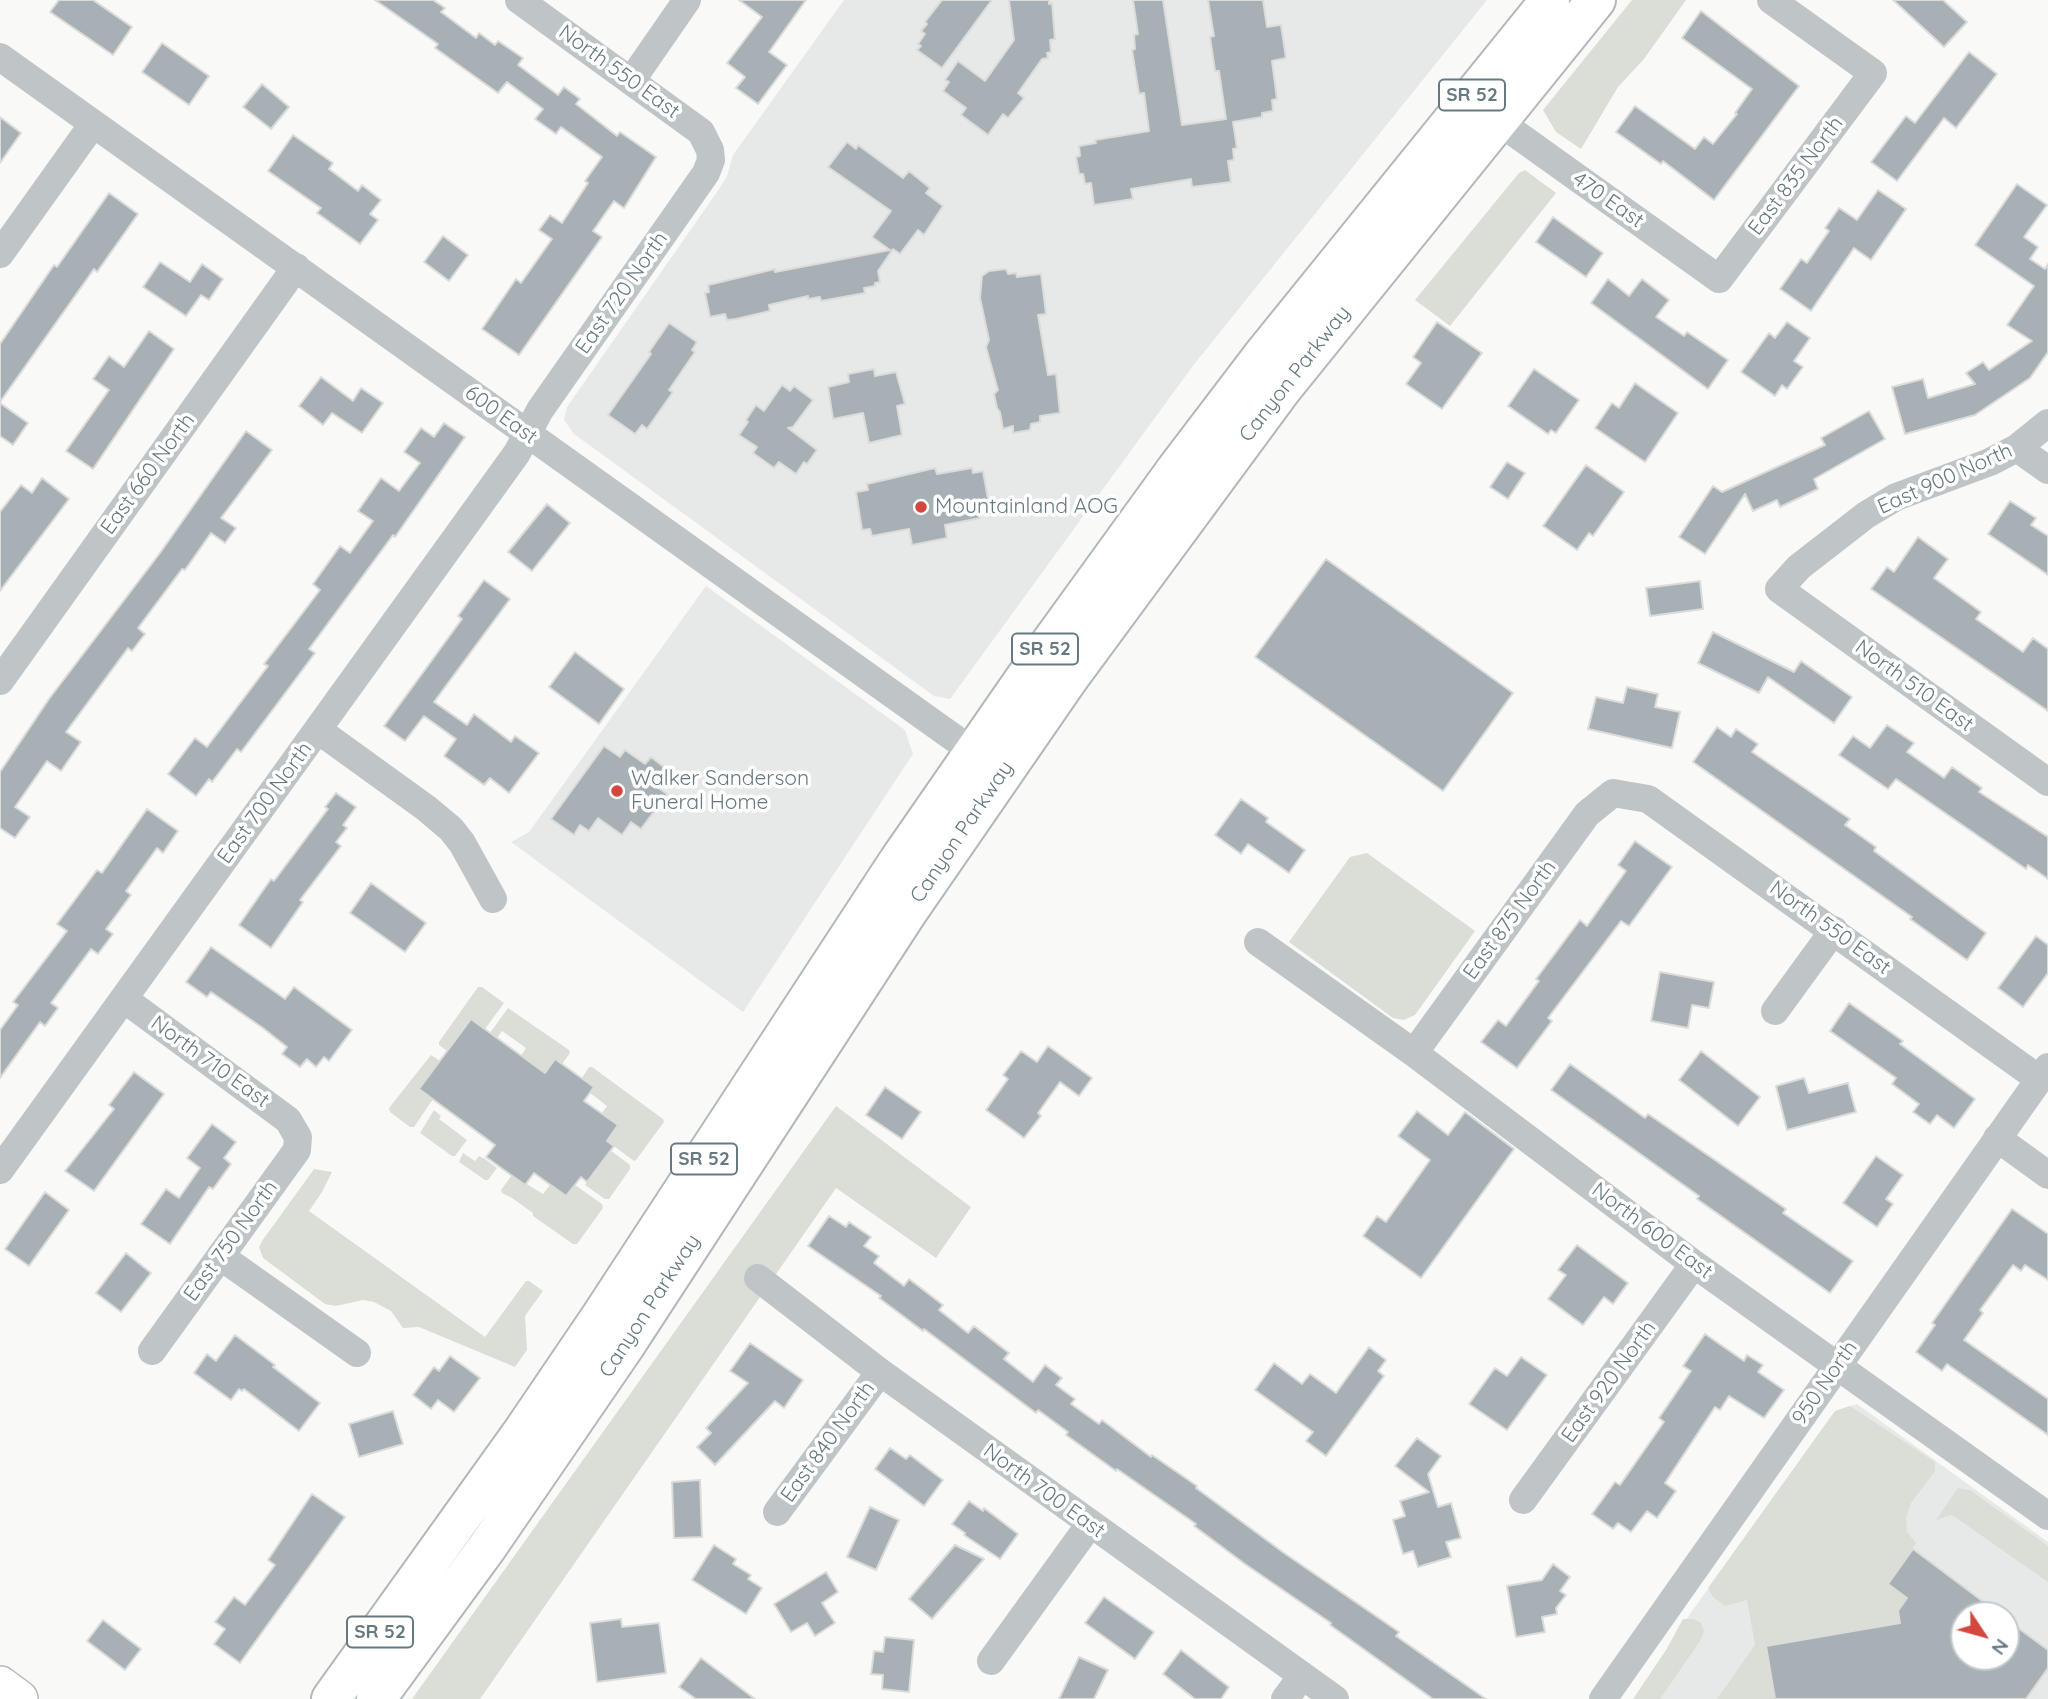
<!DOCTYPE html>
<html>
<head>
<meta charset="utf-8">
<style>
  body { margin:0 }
  #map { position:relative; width:2048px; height:1699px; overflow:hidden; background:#f9f9f8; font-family:Quicksand,sans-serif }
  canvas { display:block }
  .north { position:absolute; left:1950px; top:1601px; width:70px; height:70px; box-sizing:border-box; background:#fff; border:2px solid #c2c9cc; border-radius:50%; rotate:126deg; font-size:19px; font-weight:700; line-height:28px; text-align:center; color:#677980 }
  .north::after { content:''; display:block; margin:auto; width:24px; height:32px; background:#d3473e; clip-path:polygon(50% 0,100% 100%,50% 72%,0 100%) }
</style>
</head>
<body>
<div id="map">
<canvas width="2048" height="1699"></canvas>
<div class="north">N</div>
</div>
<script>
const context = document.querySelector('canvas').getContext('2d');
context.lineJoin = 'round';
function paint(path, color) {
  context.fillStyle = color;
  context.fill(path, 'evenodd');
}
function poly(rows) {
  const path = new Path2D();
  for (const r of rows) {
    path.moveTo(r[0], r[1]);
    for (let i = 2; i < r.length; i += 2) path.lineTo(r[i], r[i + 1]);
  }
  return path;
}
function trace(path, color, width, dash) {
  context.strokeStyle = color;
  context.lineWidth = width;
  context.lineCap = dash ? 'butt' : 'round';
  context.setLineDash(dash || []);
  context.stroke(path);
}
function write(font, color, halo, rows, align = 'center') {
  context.font = font + ' Quicksand,sans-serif';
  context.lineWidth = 7;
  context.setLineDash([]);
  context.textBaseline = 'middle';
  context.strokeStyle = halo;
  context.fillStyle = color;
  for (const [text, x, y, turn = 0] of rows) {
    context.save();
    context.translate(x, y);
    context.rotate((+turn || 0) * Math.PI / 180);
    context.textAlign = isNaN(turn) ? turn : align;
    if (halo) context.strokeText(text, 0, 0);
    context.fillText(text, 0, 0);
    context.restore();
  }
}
const built = poly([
  [844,0,1487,0,1192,367,950,699,934,696,574,434,564,420,567,407,719,189,727,176,733,155],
  [706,586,905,730,913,754,743,1012,511,842,529,832],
  [1857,1404,2048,1542,2048,1699,1637,1699,1680,1628,1835,1411],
  [1964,1615,2006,1615,2006,1657,1964,1657]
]);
const green = poly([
  [1632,0,1686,0,1644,59,1618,87,1581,149,1556,132,1543,110],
  [1525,170,1556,193,1450,326,1415,300,1519,173],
  [1367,853,1475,931,1415,1015,1404,1020,1393,1018,1289,942,1350,857],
  [478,987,482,987,504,1003,485,1029,470,1019,447,1051,439,1045,439,1042],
  [508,1008,569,1050,570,1053,562,1064,555,1059,545,1073,521,1056,526,1048,502,1031,497,1038,490,1033],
  [431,1055,440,1061,419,1089,433,1099,414,1127,410,1127,390,1112,389,1108],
  [589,1067,592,1067,663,1119,664,1122,636,1160,634,1161,607,1141,618,1125,602,1113,607,1106,590,1093,594,1087,582,1078],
  [836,1106,971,1207,936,1258,836,1188,480,1699,412,1699],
  [434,1110,441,1116,439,1119,467,1140,455,1156,452,1156,420,1133],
  [610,1150,630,1165,630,1169,609,1199,605,1199,585,1185],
  [463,1153,475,1161,479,1156,485,1159,497,1168,488,1180,485,1180,459,1162],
  [314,1169,332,1172,322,1192,309,1211,485,1337,526,1281,529,1281,543,1291,525,1316,527,1350,515,1367,419,1327,403,1328,391,1311,374,1302,363,1300,336,1306,325,1304,263,1258,259,1247,262,1241],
  [512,1175,543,1194,550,1185,566,1196,575,1185,602,1204,603,1208,577,1244,573,1244,533,1216,533,1213,512,1198,502,1193,501,1190],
  [1850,1406,1935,1462,1935,1471,1911,1503,1906,1517,1907,1532,1916,1543,1889,1584,1907,1598,1898,1611,1900,1623,1766,1646,1775,1699,1717,1699,1755,1645,1747,1600,1725,1606,1713,1597,1708,1588,1835,1411],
  [1958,1488,1970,1490,2048,1546,2048,1582,1952,1515,1936,1520],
  [1683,1619,1694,1619,1701,1623,1704,1632,1700,1641,1660,1699,1633,1699,1666,1650]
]);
const building = poly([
  [59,0,93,0,132,27,113,55,50,12,59,0],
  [375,0,433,0,445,8,441,12,476,38,479,33,495,45,498,41,523,58,518,65,558,95,564,87,580,99,576,104,617,136,620,132,656,157,624,208,614,201,593,231,602,237,519,355,482,329,516,279,521,283,552,239,539,230,550,215,562,223,588,183,585,181,602,157,561,127,556,134,535,119,543,109,507,82,498,93,435,48,438,44,375,0],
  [739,0,806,0,769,52,787,65,758,104,736,88,745,77,727,63,762,17,739,0],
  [942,0,992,0,942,68,917,50,921,46,918,44,925,34,921,31,927,24,925,22,942,0],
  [1009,0,1049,0,1049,4,1052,3,1055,39,1050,40,1051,52,1047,53,1048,58,1042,59,1018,93,1024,98,1008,118,1003,114,988,135,961,115,966,108,943,91,949,82,945,80,958,61,985,81,1014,40,1009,0],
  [1133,0,1163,0,1182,125,1226,119,1219,71,1215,71,1210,37,1214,36,1208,0,1263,0,1267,27,1281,25,1286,58,1272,61,1277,99,1272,100,1273,111,1262,113,1262,117,1233,122,1237,148,1233,149,1234,160,1228,161,1231,182,1192,187,1191,179,1131,189,1133,199,1094,205,1091,183,1085,184,1083,174,1079,174,1076,157,1080,156,1079,146,1096,143,1095,140,1149,131,1144,93,1139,94,1132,50,1135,49,1134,35,1138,34,1133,0],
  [1893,0,1943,0,1967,22,1944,47,1893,0],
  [1701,11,1799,86,1714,200,1663,161,1661,164,1616,132,1635,106,1695,149,1704,137,1713,144,1737,114,1735,113,1752,89,1682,38,1701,11],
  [162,43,209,76,189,105,142,72,162,43],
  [1969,52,1997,74,1956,128,1944,118,1897,181,1871,162,1906,116,1915,123,1969,52],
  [262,84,289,107,271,129,243,107,262,84],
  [0,117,21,133,0,163,0,117],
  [293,135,333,163,329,169,358,191,362,185,381,200,370,214,378,220,360,244,317,213,321,208,268,171,293,135],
  [847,142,856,149,858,145,903,178,909,171,930,188,926,193,943,206,924,235,918,230,900,254,893,249,878,271,880,282,875,283,875,286,864,288,865,293,821,301,820,297,808,299,808,296,769,305,770,311,736,319,727,320,725,314,710,317,705,293,709,292,708,285,775,269,775,272,890,250,872,237,891,211,828,167,847,142],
  [2017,184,2047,205,2024,237,2038,247,2030,259,2045,269,2048,264,2048,352,2030,378,1975,415,1905,434,1892,387,1923,379,1928,398,1975,384,1966,373,1983,362,1989,370,2032,341,2007,325,2034,286,1975,245,2017,184],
  [1878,190,1906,209,1871,260,1854,248,1811,311,1780,289,1801,259,1807,263,1829,231,1825,228,1839,208,1857,220,1878,190],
  [109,193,138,214,97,272,94,269,0,402,0,344,54,265,57,267,109,193],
  [1553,217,1603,253,1586,277,1536,242,1553,217],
  [443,236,468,255,449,281,424,262,443,236],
  [160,262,190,282,202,264,223,279,209,300,201,295,186,316,143,287,160,262],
  [1006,269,1008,274,1016,273,1017,277,1041,274,1046,314,1038,315,1048,375,1056,374,1060,413,1040,416,1040,422,1031,424,1030,430,1013,433,1013,426,1003,429,1000,412,997,408,994,394,998,390,986,347,989,340,980,298,982,276,989,271,1006,269],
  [1608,279,1629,296,1642,279,1669,300,1656,317,1684,336,1687,332,1728,360,1708,389,1591,303,1608,279],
  [1437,322,1482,353,1442,409,1406,384,1421,363,1413,357,1437,322],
  [1787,322,1810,338,1794,361,1803,367,1787,389,1782,385,1775,396,1741,372,1769,333,1775,338,1787,322],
  [669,323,697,342,692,350,695,352,669,390,673,392,647,429,642,425,635,434,608,415,651,354,649,352,669,323],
  [149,331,174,349,93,469,66,451,109,390,93,379,109,356,124,367,149,331],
  [874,369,875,376,896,372,905,404,897,406,902,435,869,443,863,413,833,419,828,387,849,382,848,374,874,369],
  [1534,369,1579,400,1556,433,1551,430,1548,434,1508,406,1534,369],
  [321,377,353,401,361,388,383,403,362,433,332,413,323,425,299,406,321,377],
  [1635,383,1678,413,1645,462,1595,428,1612,403,1619,408,1635,383],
  [782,385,790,391,794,386,813,400,793,427,788,428,817,450,807,464,804,462,796,474,779,462,774,468,753,453,757,447,739,435,748,422,746,420,756,405,764,411,782,385],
  [0,403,28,423,13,445,0,436,0,403],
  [1869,411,1885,439,1814,479,1818,489,1780,507,1777,500,1753,511,1745,494,1705,554,1679,537,1713,486,1722,492,1825,445,1821,438,1869,411],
  [444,423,465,437,395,537,393,535,309,649,315,653,280,700,241,752,237,749,212,782,209,779,196,796,168,774,195,738,207,747,268,666,264,664,320,590,313,584,340,546,350,553,373,521,358,511,381,478,399,491,420,463,404,452,421,428,434,437,444,423],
  [246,431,272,450,221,518,236,528,225,543,211,533,185,570,182,569,138,628,145,634,132,651,128,648,66,732,81,742,61,771,47,761,15,807,30,817,15,838,0,828,0,772,49,699,160,553,246,431],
  [1507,462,1525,473,1508,499,1490,487,1507,462],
  [1586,465,1624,492,1593,536,1589,533,1577,550,1543,526,1586,465],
  [935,468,937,474,972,468,973,473,983,471,990,510,979,512,980,518,945,525,947,538,912,545,909,529,872,536,870,529,862,530,856,492,868,490,867,484,935,468],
  [42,478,69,499,0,591,0,512,21,485,32,493,42,478],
  [2010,501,2036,518,2031,525,2048,536,2048,575,1988,534,2010,501],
  [547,504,570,523,532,571,508,552,547,504],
  [1918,537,1948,559,1934,578,1981,612,1976,619,2023,652,2033,638,2048,649,2048,711,1871,589,1887,567,1894,572,1918,537],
  [1326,559,1513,693,1443,791,1255,657,1326,559],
  [484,580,510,599,434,702,467,725,474,714,511,742,515,736,539,753,509,793,490,778,484,785,444,756,456,739,424,716,405,741,384,726,462,619,458,616,484,580],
  [1700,581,1703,609,1650,616,1646,588,1700,581],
  [1713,632,1794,672,1801,661,1852,697,1834,723,1768,677,1759,693,1698,663,1713,632],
  [575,652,624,689,599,724,549,687,575,652],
  [1627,687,1658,694,1655,707,1680,712,1672,748,1588,729,1596,697,1623,703,1627,687],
  [1887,725,1914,743,1907,752,1944,778,1952,767,1982,788,1979,792,2048,837,2048,879,2028,865,2026,869,1896,779,1888,789,1839,755,1853,736,1870,748,1887,725],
  [1717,727,1731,737,1736,729,1758,744,1752,752,1850,819,1845,825,1876,847,1874,851,1986,933,1967,960,1910,919,1912,917,1693,762,1717,727],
  [604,746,620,757,625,750,645,764,651,757,669,771,657,787,667,794,641,829,631,822,622,835,598,818,589,831,580,825,574,835,551,819,604,746],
  [336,793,356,807,343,825,347,828,336,842,341,846,300,900,303,902,271,948,239,925,271,879,274,881,328,809,325,807,336,793],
  [1241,799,1268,818,1266,822,1305,850,1289,873,1248,844,1241,854,1215,835,1241,799],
  [147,809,178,831,163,853,157,848,126,891,131,895,106,929,113,934,98,954,91,949,51,1003,58,1008,45,1026,40,1022,0,1078,0,1030,18,1005,13,1002,67,931,57,924,97,870,102,873,147,809],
  [1635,841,1672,867,1629,926,1621,921,1548,1018,1552,1021,1517,1068,1481,1042,1498,1020,1506,1026,1539,981,1536,979,1580,920,1587,926,1626,871,1618,865,1635,841],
  [371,883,426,923,405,952,350,913,371,883],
  [2036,936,2048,945,2048,973,2023,1007,1998,988,2036,936],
  [211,947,285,999,294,987,352,1030,329,1061,324,1057,316,1067,307,1059,300,1067,282,1054,287,1047,263,1028,211,992,207,997,186,982,211,947],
  [1660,972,1714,982,1709,1008,1692,1005,1688,1028,1651,1021,1660,972],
  [1849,1003,1903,1041,1900,1044,1975,1099,1954,1128,1937,1115,1930,1124,1913,1112,1919,1104,1892,1084,1896,1078,1830,1031,1849,1003],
  [471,1019,545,1073,555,1059,594,1087,584,1101,618,1125,607,1141,614,1146,587,1182,581,1177,566,1196,534,1173,525,1185,486,1157,495,1145,419,1089,471,1019],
  [1048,1046,1092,1078,1079,1096,1060,1082,1038,1113,1041,1116,1024,1138,986,1110,1008,1079,1003,1075,1021,1051,1037,1062,1048,1046],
  [1701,1051,1760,1097,1738,1126,1679,1080,1701,1051],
  [1570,1064,1645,1118,1648,1114,1786,1209,1783,1213,1853,1261,1830,1293,1697,1199,1699,1196,1551,1090,1570,1064],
  [134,1072,164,1094,94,1191,65,1171,114,1109,109,1105,134,1072],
  [1804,1078,1809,1093,1848,1083,1856,1112,1787,1130,1776,1086,1804,1078],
  [885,1087,921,1112,902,1139,866,1115,885,1087],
  [1417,1111,1448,1135,1465,1112,1514,1149,1421,1278,1363,1236,1377,1216,1386,1222,1430,1160,1398,1136,1417,1111],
  [212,1124,236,1142,224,1158,231,1164,213,1189,209,1187,170,1244,141,1224,166,1189,179,1198,200,1168,187,1158,212,1124],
  [1876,1156,1903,1175,1886,1199,1893,1204,1877,1227,1843,1203,1876,1156],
  [45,1192,69,1210,29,1266,5,1249,45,1192],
  [2012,1209,2048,1234,2048,1280,2025,1265,2021,1271,2013,1265,1980,1310,1983,1313,1964,1340,2048,1399,2048,1435,1947,1364,1942,1371,1916,1352,1935,1325,1932,1323,2012,1209],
  [829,1216,846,1227,849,1222,871,1237,864,1246,879,1256,874,1263,904,1286,909,1279,943,1305,939,1310,968,1333,974,1326,1009,1353,1004,1359,1033,1382,1045,1365,1062,1378,1056,1385,1075,1399,1071,1404,1099,1424,1102,1420,1151,1457,1152,1455,1197,1486,1196,1488,1284,1553,1399,1632,1396,1636,1486,1699,1433,1699,1330,1625,1331,1623,1245,1564,1194,1526,1196,1524,1117,1469,1116,1471,1066,1435,1068,1432,1038,1410,1036,1413,924,1329,923,1331,879,1298,881,1296,808,1246,829,1216],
  [1577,1245,1628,1283,1613,1304,1604,1297,1583,1325,1548,1299,1566,1275,1558,1270,1577,1245],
  [126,1253,151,1273,121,1312,96,1293,126,1253],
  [1705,1334,1744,1361,1747,1355,1763,1365,1758,1372,1784,1390,1764,1418,1729,1396,1720,1410,1715,1407,1665,1483,1676,1491,1657,1518,1647,1511,1631,1532,1618,1523,1613,1529,1592,1514,1615,1482,1620,1485,1664,1422,1659,1418,1691,1371,1683,1366,1705,1334],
  [235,1335,275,1365,273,1367,320,1403,299,1431,244,1389,242,1391,239,1389,231,1400,194,1373,207,1354,216,1361,235,1335],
  [750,1343,803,1380,784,1408,775,1401,715,1465,697,1447,711,1433,706,1428,748,1383,730,1371,750,1343],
  [1369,1347,1386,1360,1378,1371,1384,1376,1326,1456,1306,1441,1313,1432,1255,1390,1274,1363,1302,1384,1310,1374,1336,1393,1369,1347],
  [450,1356,480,1378,454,1412,438,1400,431,1409,413,1395,434,1367,439,1371,450,1356],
  [1521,1357,1547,1375,1507,1430,1469,1404,1495,1368,1507,1376,1521,1357],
  [393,1411,403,1444,359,1457,349,1424,393,1411],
  [1417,1438,1441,1456,1428,1474,1438,1507,1451,1503,1461,1538,1446,1542,1451,1557,1418,1567,1413,1551,1403,1554,1393,1520,1405,1516,1400,1501,1429,1492,1395,1466,1417,1438],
  [890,1448,906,1459,910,1455,943,1480,924,1506,875,1469,890,1448],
  [700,1480,702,1537,674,1538,672,1482,700,1480],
  [312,1494,345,1517,240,1663,214,1644,225,1629,215,1622,234,1597,245,1605,275,1565,268,1560,312,1494],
  [969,1501,983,1511,984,1508,1018,1534,1000,1559,964,1535,965,1533,952,1524,969,1501],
  [870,1507,899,1520,876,1570,847,1557,870,1507],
  [714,1545,736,1559,733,1564,751,1575,748,1579,762,1588,746,1614,692,1580,714,1545],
  [955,1545,984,1559,932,1619,909,1599,955,1545],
  [1913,1549,2001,1615,1964,1615,1964,1657,2006,1657,2006,1619,2048,1650,2048,1668,2026,1699,1775,1699,1766,1646,1900,1623,1898,1611,1907,1598,1888,1584,1913,1549],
  [1553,1564,1570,1577,1560,1591,1566,1595,1556,1608,1557,1614,1542,1617,1545,1632,1516,1637,1507,1586,1542,1580,1553,1564],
  [826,1572,838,1592,822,1603,835,1623,815,1636,807,1623,791,1632,774,1604,826,1572],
  [1104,1597,1154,1632,1135,1659,1085,1623,1104,1597],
  [621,1619,622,1627,659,1623,666,1673,597,1682,590,1623,621,1619],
  [103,1620,141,1649,125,1670,87,1641,103,1620],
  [885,1637,914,1640,909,1692,882,1689,883,1675,871,1674,874,1651,883,1652,885,1637],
  [1181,1650,1229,1687,1221,1699,1195,1699,1163,1674,1181,1650],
  [1079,1657,1108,1670,1094,1699,1059,1699,1079,1657],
  [701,1658,755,1699,696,1699,679,1687,701,1658]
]);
const minor = poly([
  [0,57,989,763],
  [631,81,687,0],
  [1498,121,1719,279,1873,73,1771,0],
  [0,254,93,124],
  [2048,423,2017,448,1990,462,1896,497,1866,515,1799,567,1779,589,2048,782],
  [2017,448,2048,470],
  [0,681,296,267],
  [318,730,426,808,451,829,462,843,493,899],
  [1258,942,1414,1053,1694,1264,2048,1516],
  [124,999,288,1120,298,1137,297,1150,152,1351],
  [1775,1011,1834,930],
  [1414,1053,1587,814,1613,793,1648,799,2039,1079],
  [1997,1138,2048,1175],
  [0,1170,517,453,540,410,706,173,711,160,710,150,701,132,519,0],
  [220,1256,357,1353],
  [758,1278,880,1372,1335,1699],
  [1523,1500,1694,1264],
  [777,1512,880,1372],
  [991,1661,1090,1524],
  [1285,1699,1302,1676],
  [1603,1699,2048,1067]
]);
const major = poly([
  [0,1685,19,1699]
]);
const highway = poly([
  [331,1699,523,1431,601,1316,899,860,1025,678,1177,468,1263,355,1550,0],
  [376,1699,488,1546,625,1346,909,910,1069,678,1282,389,1596,0]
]);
const markers = [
  [921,507,7,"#d3473e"],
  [617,791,7,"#d3473e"]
];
const shields = [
  [1472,95,66],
  [1045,649,66],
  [704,1159,66],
  [380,1632,66]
];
const shieldNames = [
  ["SR 52",1472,95],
  ["SR 52",1045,649],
  ["SR 52",704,1159],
  ["SR 52",380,1632]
];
const streetNames = [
  ["North 550 East",619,72,36],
  ["East 835 North",1796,176,-53],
  ["470 East",1608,200,35],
  ["East 720 North",622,293,-55],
  ["Canyon Parkway",1295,374,-52],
  ["600 East",501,415,36],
  ["East 660 North",148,474,-54],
  ["East 900 North",1945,479,-24],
  ["North 510 East",1914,686,36],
  ["East 700 North",265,803,-54],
  ["Canyon Parkway",962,832,-56],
  ["East 875 North",1510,920,-54],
  ["North 550 East",1830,928,36],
  ["North 710 East",210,1062,36],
  ["North 600 East",1652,1231,37],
  ["East 750 North",231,1241,-54],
  ["Canyon Parkway",650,1306,-57],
  ["East 920 North",1609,1382,-54],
  ["950 North",1825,1383,-55],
  ["East 840 North",828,1442,-54],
  ["North 700 East",1044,1491,36]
];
const poiNames = [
  ["Mountainland AOG",935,507],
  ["Walker Sanderson",631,779],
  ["Funeral Home",631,803]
];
paint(built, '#e7e9e8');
paint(green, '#dbded7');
paint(building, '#a7b0b4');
trace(building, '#dbdbda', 2);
trace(major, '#b3b9bc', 40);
trace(highway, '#b3b8bb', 42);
trace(minor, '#bfc5c7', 28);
trace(major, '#fff', 37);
trace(highway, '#fff', 38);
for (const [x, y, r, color] of markers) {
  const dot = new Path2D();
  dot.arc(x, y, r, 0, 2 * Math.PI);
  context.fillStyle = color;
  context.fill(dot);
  trace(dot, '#fff', 2.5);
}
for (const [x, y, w] of shields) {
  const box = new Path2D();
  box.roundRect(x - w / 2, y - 15.5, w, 31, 5);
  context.fillStyle = '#fff';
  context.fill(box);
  trace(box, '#677980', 2);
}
write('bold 19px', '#677980', null, shieldNames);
write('21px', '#677980', '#fff', streetNames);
write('21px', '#677980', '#fff', poiNames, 'left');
</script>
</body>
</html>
